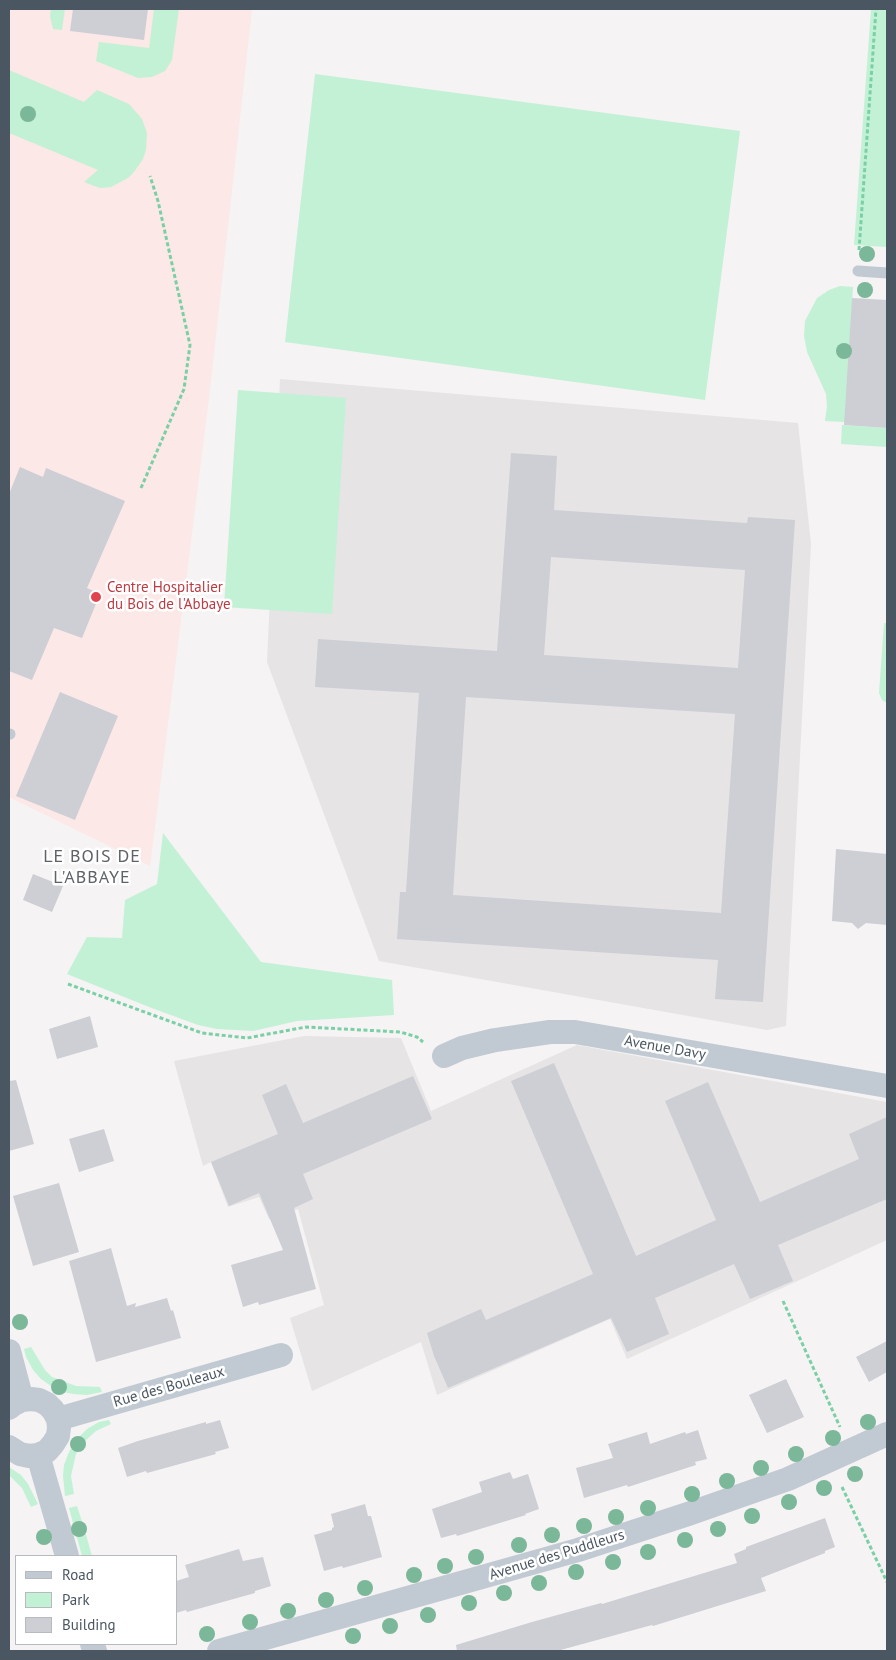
<!DOCTYPE html>
<html>
<head>
<meta charset="utf-8">
<style>
  body { margin:0 }
  #map { position:relative; width:896px; height:1660px; overflow:hidden; background:#f5f3f3; font-family:"PT Sans",sans-serif }
  canvas { display:block }
  .frame { position:absolute; inset:0; border:10px solid #4a5661; pointer-events:none }
  .legend { position:absolute; left:15px; top:1555px; width:162px; height:90px; box-sizing:border-box; background:#fff; border:1px solid #b7bbc0; margin:0; padding:6px 9px; list-style:none; font-size:15px; color:#4a5661 }
  .legend li { display:flex; align-items:center; gap:10px; height:25px }
  .legend b { width:25px; border:1px solid #b7bbc0 }
</style>
</head>
<body>
<div id="map">
<canvas width="896" height="1660"></canvas>
<div class="frame"></div>
<ul class="legend">
<li><b style="height:6px;background:#c1cad2"></b>Road</li>
<li><b style="height:14px;background:#c3f1d5"></b>Park</li>
<li><b style="height:14px;background:#cdcfd5"></b>Building</li>
</ul>
</div>
<script>
const context = document.querySelector('canvas').getContext('2d');
context.lineJoin = 'round';
function paint(path, color) {
  context.fillStyle = color;
  context.fill(path, 'evenodd');
}
function poly(rows) {
  const path = new Path2D();
  for (const r of rows) {
    path.moveTo(r[0], r[1]);
    for (let i = 2; i < r.length; i += 2) path.lineTo(r[i], r[i + 1]);
  }
  return path;
}
function trace(path, color, width, dash) {
  context.strokeStyle = color;
  context.lineWidth = width;
  context.lineCap = dash ? 'butt' : 'round';
  context.setLineDash(dash || []);
  context.stroke(path);
}
function write(font, color, halo, rows, align = 'center') {
  context.font = font + ' "PT Sans",sans-serif';
  context.lineWidth = 5;
  context.setLineDash([]);
  context.textBaseline = 'middle';
  context.strokeStyle = halo;
  context.fillStyle = color;
  for (const [text, x, y, turn = 0] of rows) {
    context.save();
    context.translate(x, y);
    context.rotate((+turn || 0) * Math.PI / 180);
    context.textAlign = isNaN(turn) ? turn : align;
    if (halo) context.strokeText(text, 0, 0);
    context.fillText(text, 0, 0);
    context.restore();
  }
}
const education = poly([
  [280,379,798,423,811,544,786,1026,767,1030,379,961,267,662],
  [304,1036,401,1038,431,1111,577,1045,887,1102,887,1240,627,1359,610,1319,437,1395,421,1342,312,1391,290,1318,324,1305,298,1209,269,1219,259,1197,228,1207,211,1162,203,1166,174,1061]
]);
const medical = poly([
  [9,9,252,9,209,398,150,866,9,797]
]);
const green = poly([
  [51,9,65,9,62,30,53,29,50,16],
  [154,9,179,9,172,60,165,71,152,77,138,78,96,61,99,42,149,48],
  [871,9,887,9,887,247,854,245],
  [9,70,84,102,97,90,129,104,142,119,147,133,146,150,143,159,134,172,128,178,111,187,100,188,94,186,84,182,98,170,9,133],
  [315,74,740,131,705,400,285,342],
  [840,286,853,287,845,422,825,421,827,406,826,394,807,352,804,336,805,321,817,298,829,290],
  [238,390,346,398,332,614,224,607],
  [842,425,887,428,887,447,841,444],
  [884,623,887,623,887,703,882,700,879,693],
  [163,833,261,962,392,980,394,1015,297,1021,253,1031,217,1029,198,1025,149,1007,67,974,87,937,122,938,125,900,157,884],
  [31,1347,45,1370,52,1377,76,1386,100,1387,102,1392,87,1395,74,1394,62,1392,51,1386,41,1379,33,1370,26,1357,24,1349],
  [109,1420,111,1424,96,1431,85,1441,76,1454,71,1476,74,1494,65,1496,63,1476,64,1465,69,1452,76,1440,87,1429,99,1422],
  [9,1467,21,1475,28,1484,38,1504,31,1507,22,1488,9,1475],
  [77,1506,85,1531,92,1556,82,1556,69,1508]
]);
const building = poly([
  [73,9,148,9,144,40,70,31],
  [852,298,887,300,887,428,844,425],
  [511,453,557,456,554,510,747,523,748,517,795,520,763,1002,715,999,718,960,397,939,400,892,406,892,419,693,315,687,318,639,497,651],
  [551,557,745,570,738,668,544,655],
  [466,697,735,714,721,913,453,895],
  [20,467,43,477,46,468,125,501,87,588,100,594,82,638,54,628,32,680,9,671,9,494],
  [60,692,118,716,75,820,16,796],
  [836,849,887,854,887,925,866,923,858,929,852,923,832,921],
  [33,874,63,886,52,912,23,900],
  [90,1016,98,1047,57,1059,49,1029],
  [554,1063,636,1256,716,1220,665,1101,708,1082,760,1202,859,1159,849,1134,887,1117,887,1199,778,1245,793,1281,750,1299,734,1264,655,1298,669,1334,627,1352,611,1318,448,1388,434,1356,427,1333,481,1309,486,1320,593,1274,511,1081],
  [413,1076,432,1119,303,1174,313,1199,294,1208,316,1289,259,1305,258,1302,243,1307,231,1265,283,1250,259,1193,229,1206,211,1162,278,1134,262,1095,286,1084,303,1123],
  [16,1080,34,1144,9,1151,9,1081],
  [104,1129,114,1161,79,1172,69,1139],
  [59,1183,79,1252,33,1266,13,1196],
  [111,1248,127,1306,136,1303,135,1307,167,1298,171,1311,173,1310,181,1338,96,1362,69,1261],
  [887,1341,887,1372,869,1382,856,1357],
  [786,1379,804,1417,767,1433,749,1395],
  [220,1420,229,1448,215,1452,216,1454,147,1473,146,1471,127,1477,118,1448,138,1441,206,1422,206,1424],
  [698,1430,707,1459,695,1462,696,1465,628,1487,627,1485,584,1498,576,1468,613,1458,608,1444,647,1432,650,1444,685,1432,686,1434],
  [510,1472,513,1479,528,1474,539,1509,525,1514,526,1515,457,1536,456,1534,441,1538,432,1509,482,1492,479,1482],
  [365,1504,368,1516,371,1516,382,1557,343,1568,342,1566,324,1571,314,1535,332,1530,332,1528,334,1527,331,1514],
  [825,1518,835,1547,825,1551,825,1553,761,1578,766,1591,653,1626,652,1625,557,1651,457,1651,456,1645,532,1622,601,1603,602,1604,737,1563,734,1554,746,1549,746,1547],
  [239,1549,243,1561,263,1557,271,1586,255,1591,255,1593,187,1612,186,1610,176,1613,176,1581,189,1577,185,1565]
]);
const path = poly([
  [859,250,876,9],
  [141,488,184,389,190,345,158,201,150,176],
  [68,984,202,1033,247,1038,306,1027,400,1032,417,1037,423,1042],
  [783,1301,840,1427],
  [842,1487,887,1582]
]);
const lane = poly([
  [858,271,887,273],
  [9,734,10,734]
]);
const street = poly([
  [444,1056,462,1048,495,1040,550,1032,575,1032,887,1086],
  [9,1351,22,1400],
  [9,1408,14,1404,22,1400,31,1399,39,1400,47,1404,53,1410,58,1419,59,1427,58,1436,53,1444,47,1451,38,1455,29,1456,20,1454,9,1447],
  [58,1419,281,1355],
  [38,1455,67,1556],
  [92,1644,95,1651],
  [219,1651,578,1550,688,1514,788,1479,887,1434]
]);
const trees = [
  [28,114],
  [867,254],
  [865,290],
  [844,351],
  [20,1322],
  [59,1387],
  [868,1422],
  [833,1438],
  [78,1444],
  [796,1454],
  [761,1468],
  [855,1474],
  [727,1481],
  [824,1488],
  [692,1494],
  [789,1502],
  [648,1508],
  [752,1516],
  [616,1517],
  [584,1526],
  [79,1529],
  [718,1529],
  [552,1535],
  [44,1537],
  [685,1540],
  [519,1545],
  [648,1552],
  [476,1557],
  [613,1562],
  [445,1566],
  [576,1572],
  [414,1575],
  [539,1583],
  [365,1588],
  [504,1593],
  [326,1600],
  [469,1603],
  [288,1611],
  [428,1615],
  [250,1622],
  [390,1626],
  [207,1634],
  [353,1636]
];
const markers = [
  [96,597,6,"#e0444e"]
];
const healthNames = [
  ["Centre Hospitalier",107,588],
  ["du Bois de l'Abbaye",107,605]
];
const streetNames = [
  ["Avenue Davy",665,1048,10],
  ["Rue des Bouleaux",169,1387,-16],
  ["Avenue des Puddleurs",557,1555,-17]
];
const quarterNames = [
  ["LE BOIS DE",92,857],
  ["L'ABBAYE",92,878]
];
paint(education, '#e6e4e5');
paint(medical, '#fce8e6');
paint(green, '#c3f1d5');
paint(building, '#cdcfd5');
trace(path, '#7ad0a6', 3, [4, 2.5]);
trace(lane, '#c1cad2', 11);
trace(street, '#c1cad2', 24);
context.fillStyle = '#7bb799';
for (const [x, y] of trees) {
  context.beginPath();
  context.arc(x, y, 8, 0, 2 * Math.PI);
  context.fill();
}
for (const [x, y, r, color] of markers) {
  const dot = new Path2D();
  dot.arc(x, y, r, 0, 2 * Math.PI);
  context.fillStyle = color;
  context.fill(dot);
  trace(dot, '#fff', 2);
}
write('15px', '#be3a42', '#fff', healthNames, 'left');
write('15px', '#4a5661', '#fff', streetNames);
context.letterSpacing = '1px';
write('18px', '#5f6368', '#fff', quarterNames);
context.letterSpacing = '0px';
</script>
</body>
</html>
